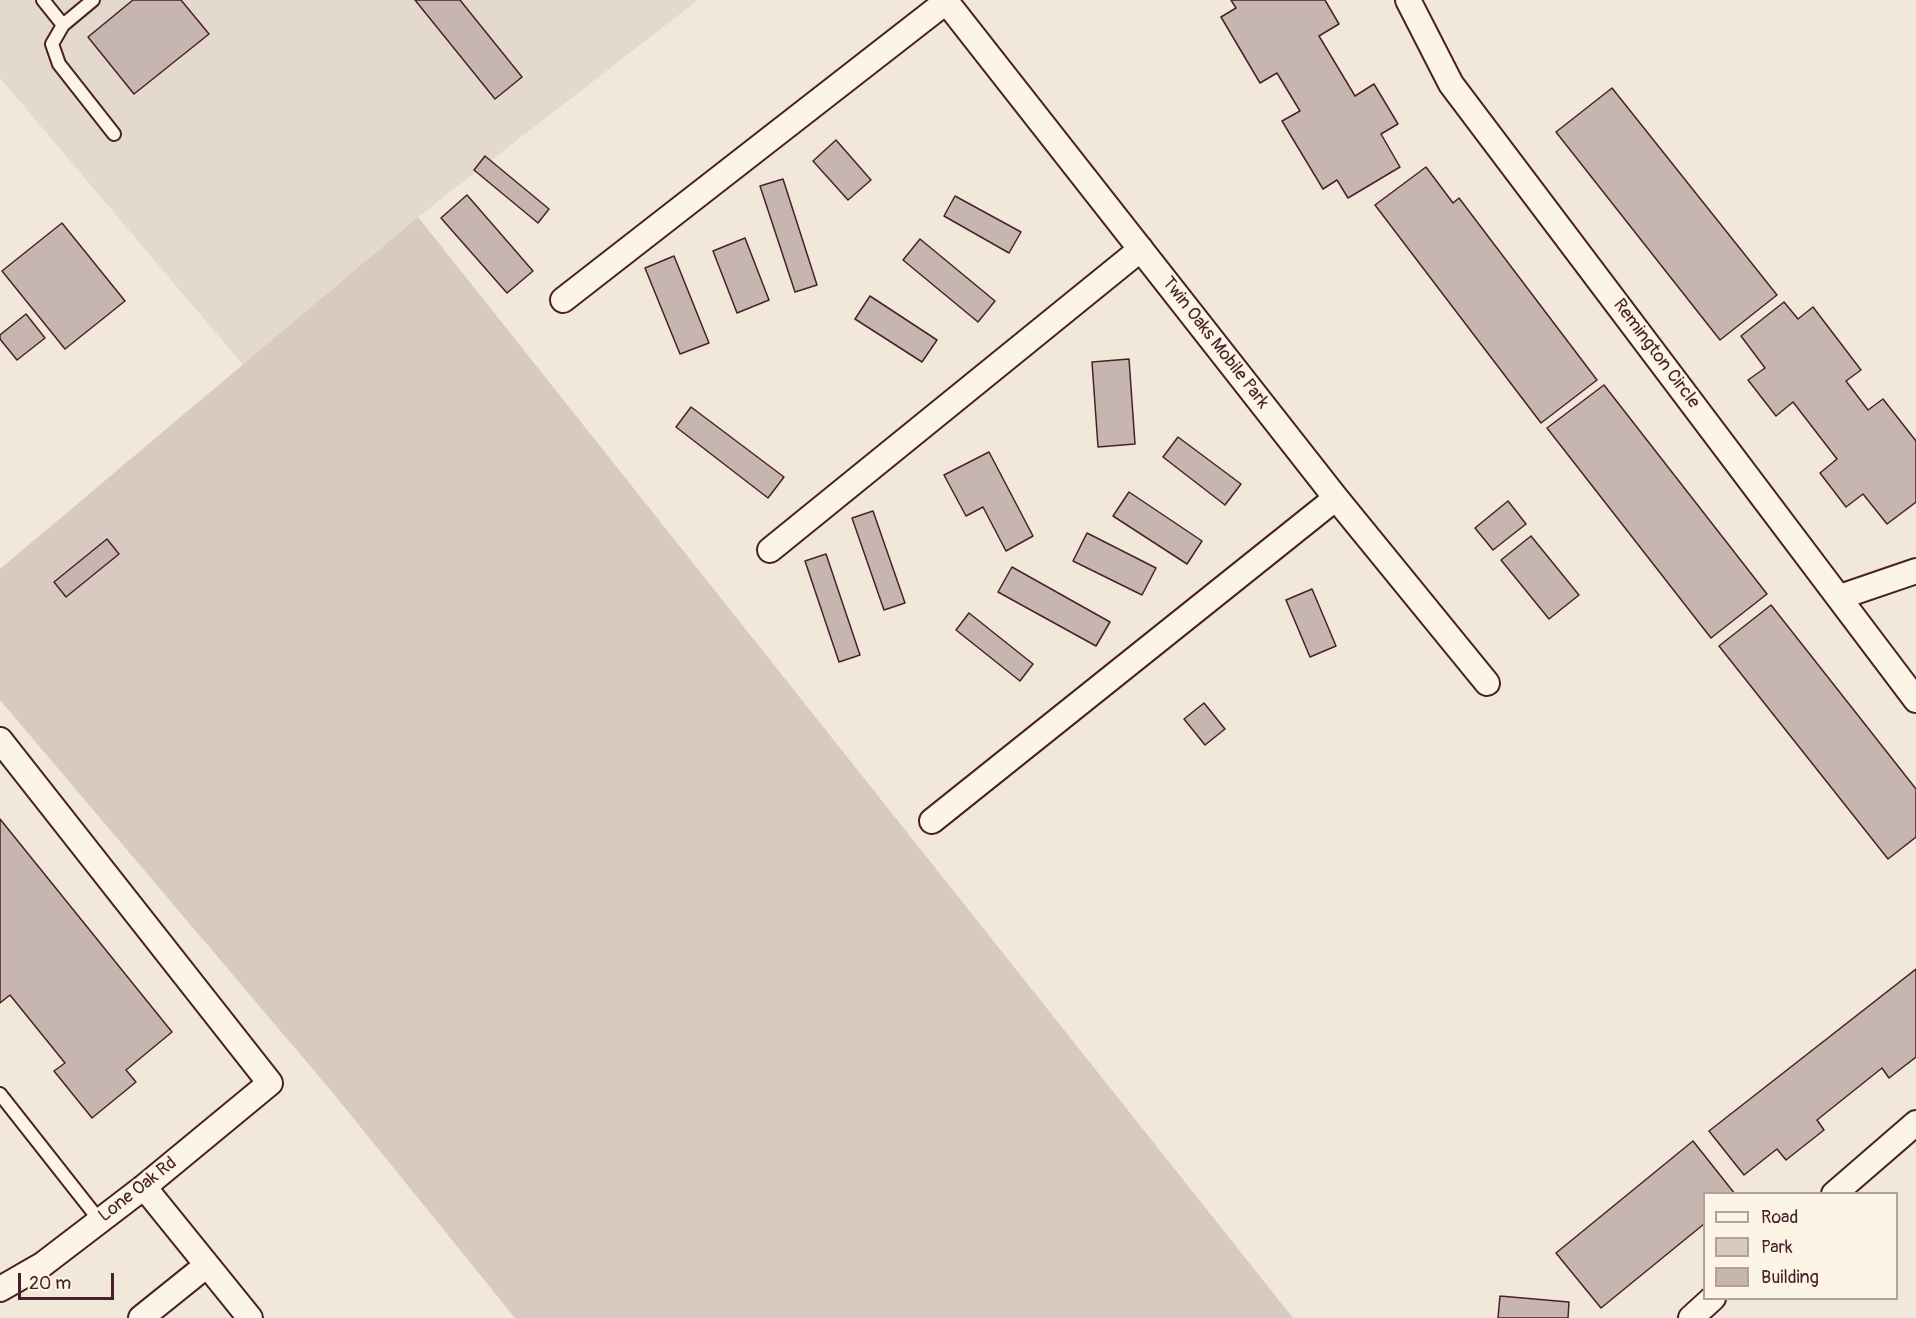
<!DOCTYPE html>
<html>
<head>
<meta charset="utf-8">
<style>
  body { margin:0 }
  #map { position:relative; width:1916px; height:1318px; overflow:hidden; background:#f1e8da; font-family:Pangolin,sans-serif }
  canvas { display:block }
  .legend { position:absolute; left:1703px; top:1192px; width:195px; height:108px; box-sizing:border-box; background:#fcf5e5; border:2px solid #b59f9b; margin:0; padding:8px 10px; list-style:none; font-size:18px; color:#4a1f2b }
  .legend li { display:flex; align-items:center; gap:12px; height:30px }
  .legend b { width:30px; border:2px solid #b59f9b }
  .scale { position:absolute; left:18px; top:1273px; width:96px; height:27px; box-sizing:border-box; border:3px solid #4a1f2b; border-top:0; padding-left:8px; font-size:18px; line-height:21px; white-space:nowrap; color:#4a1f2b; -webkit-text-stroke:4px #fcf5e5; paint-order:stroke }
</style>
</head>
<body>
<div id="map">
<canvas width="1916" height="1318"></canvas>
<ul class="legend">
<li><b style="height:8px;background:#fcf5e5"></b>Road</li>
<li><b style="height:16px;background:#d8cac0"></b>Park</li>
<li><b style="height:16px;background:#c7b6af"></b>Building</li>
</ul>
<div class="scale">20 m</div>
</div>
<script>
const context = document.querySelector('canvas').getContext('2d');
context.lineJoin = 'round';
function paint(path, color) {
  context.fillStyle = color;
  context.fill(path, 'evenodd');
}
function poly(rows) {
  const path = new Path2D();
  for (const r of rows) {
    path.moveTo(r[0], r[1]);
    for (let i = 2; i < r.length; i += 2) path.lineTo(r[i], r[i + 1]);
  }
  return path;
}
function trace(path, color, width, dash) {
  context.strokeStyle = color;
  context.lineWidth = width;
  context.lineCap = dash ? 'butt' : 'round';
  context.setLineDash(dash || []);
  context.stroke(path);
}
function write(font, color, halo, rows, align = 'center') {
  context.font = font + ' Pangolin,sans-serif';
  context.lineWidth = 5;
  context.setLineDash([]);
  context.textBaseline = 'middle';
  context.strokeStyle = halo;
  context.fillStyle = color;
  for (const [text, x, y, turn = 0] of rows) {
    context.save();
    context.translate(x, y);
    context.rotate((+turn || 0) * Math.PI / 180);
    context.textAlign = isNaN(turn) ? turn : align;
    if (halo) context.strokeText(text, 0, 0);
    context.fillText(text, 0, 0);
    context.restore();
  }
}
const built = poly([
  [0,0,698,0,418,217,243,365,0,78]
]);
const green = poly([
  [418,217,1293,1318,515,1318,333,1093,0,700,0,569]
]);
const building = poly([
  [133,0,181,0,209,34,134,94,88,37,133,0],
  [415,0,460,0,522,77,495,99,415,0],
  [1231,0,1325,0,1339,24,1319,36,1355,96,1374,84,1398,124,1381,134,1400,167,1348,198,1337,180,1323,189,1282,121,1300,111,1277,73,1260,83,1221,17,1236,8,1231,0],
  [1612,88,1777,295,1720,340,1556,132,1612,88],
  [836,140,871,180,848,200,813,161,836,140],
  [485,156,549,209,538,223,474,170,485,156],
  [1426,167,1453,203,1459,198,1597,380,1541,423,1375,205,1426,167],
  [783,179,817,285,795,292,760,186,783,179],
  [467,195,533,271,507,293,441,218,467,195],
  [955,196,1021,232,1009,253,944,216,955,196],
  [62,223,125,301,65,349,2,271,62,223],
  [745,238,769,300,737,313,713,251,745,238],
  [920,239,995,301,978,322,903,260,920,239],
  [674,256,709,343,680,354,645,268,674,256],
  [870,296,937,340,922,362,855,319,870,296],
  [1784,302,1798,319,1813,307,1861,370,1846,381,1868,410,1883,399,1916,441,1916,502,1887,524,1863,494,1846,507,1820,473,1837,459,1793,402,1776,416,1748,380,1765,368,1741,336,1784,302],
  [26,314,45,338,17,360,0,339,0,335,26,314],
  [1129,359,1135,444,1098,447,1092,362,1129,359],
  [1604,385,1767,594,1711,638,1547,428,1604,385],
  [691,407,784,477,768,498,676,427,691,407],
  [1178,437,1241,484,1225,505,1163,457,1178,437],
  [989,452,1033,536,1006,551,983,507,966,516,944,475,989,452],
  [1129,492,1202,541,1187,564,1113,516,1129,492],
  [1508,501,1526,524,1493,550,1475,528,1508,501],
  [873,511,905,603,884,610,852,518,873,511],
  [1087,533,1156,568,1142,595,1073,561,1087,533],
  [1531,536,1579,595,1549,619,1501,560,1531,536],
  [107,539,119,554,66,597,54,582,107,539],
  [826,554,860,655,839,662,805,561,826,554],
  [1012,567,1110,622,1096,646,998,592,1012,567],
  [1312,589,1336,646,1310,657,1286,600,1312,589],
  [1771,605,1916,789,1916,837,1888,859,1719,646,1771,605],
  [969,613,1033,664,1020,681,956,630,969,613],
  [1204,703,1225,729,1205,745,1184,719,1204,703],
  [0,819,172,1032,126,1070,136,1082,92,1118,54,1071,65,1063,10,995,0,1003,0,819],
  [1916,969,1916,1057,1889,1078,1882,1068,1817,1120,1824,1130,1786,1160,1777,1149,1744,1175,1709,1131,1916,969],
  [1693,1141,1735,1194,1704,1194,1704,1224,1601,1308,1556,1253,1693,1141],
  [1500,1296,1569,1302,1568,1318,1498,1318,1500,1296]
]);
const service = poly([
  [43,0,63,25],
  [93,0,63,25,52,44,59,64,114,134],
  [0,1094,100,1221]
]);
const minor = poly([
  [945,0,1336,498,1487,683],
  [1408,0,1451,84,1916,700],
  [563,300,947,1],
  [770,550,1141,249],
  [1840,597,1916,571],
  [0,740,270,1083,144,1187,42,1265,0,1289],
  [932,821,1336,498],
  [144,1187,250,1318],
  [1834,1194,1916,1123],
  [141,1318,207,1265],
  [1691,1318,1713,1298]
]);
const streetNames = [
  ["Twin Oaks Mobile Park",1215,343,52],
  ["Remington Circle",1656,354,53],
  ["Lone Oak Rd",138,1190,-38]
];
paint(built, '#e4d9cd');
paint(green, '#d8cac0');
paint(building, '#c7b6af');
trace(building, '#4a1f2b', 1.5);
trace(service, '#4a1f2b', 16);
trace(minor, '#4a1f2b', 28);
trace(service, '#fcf5e5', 12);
trace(minor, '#fcf5e5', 24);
write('18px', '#4a1f2b', '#fcf5e5', streetNames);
</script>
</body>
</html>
